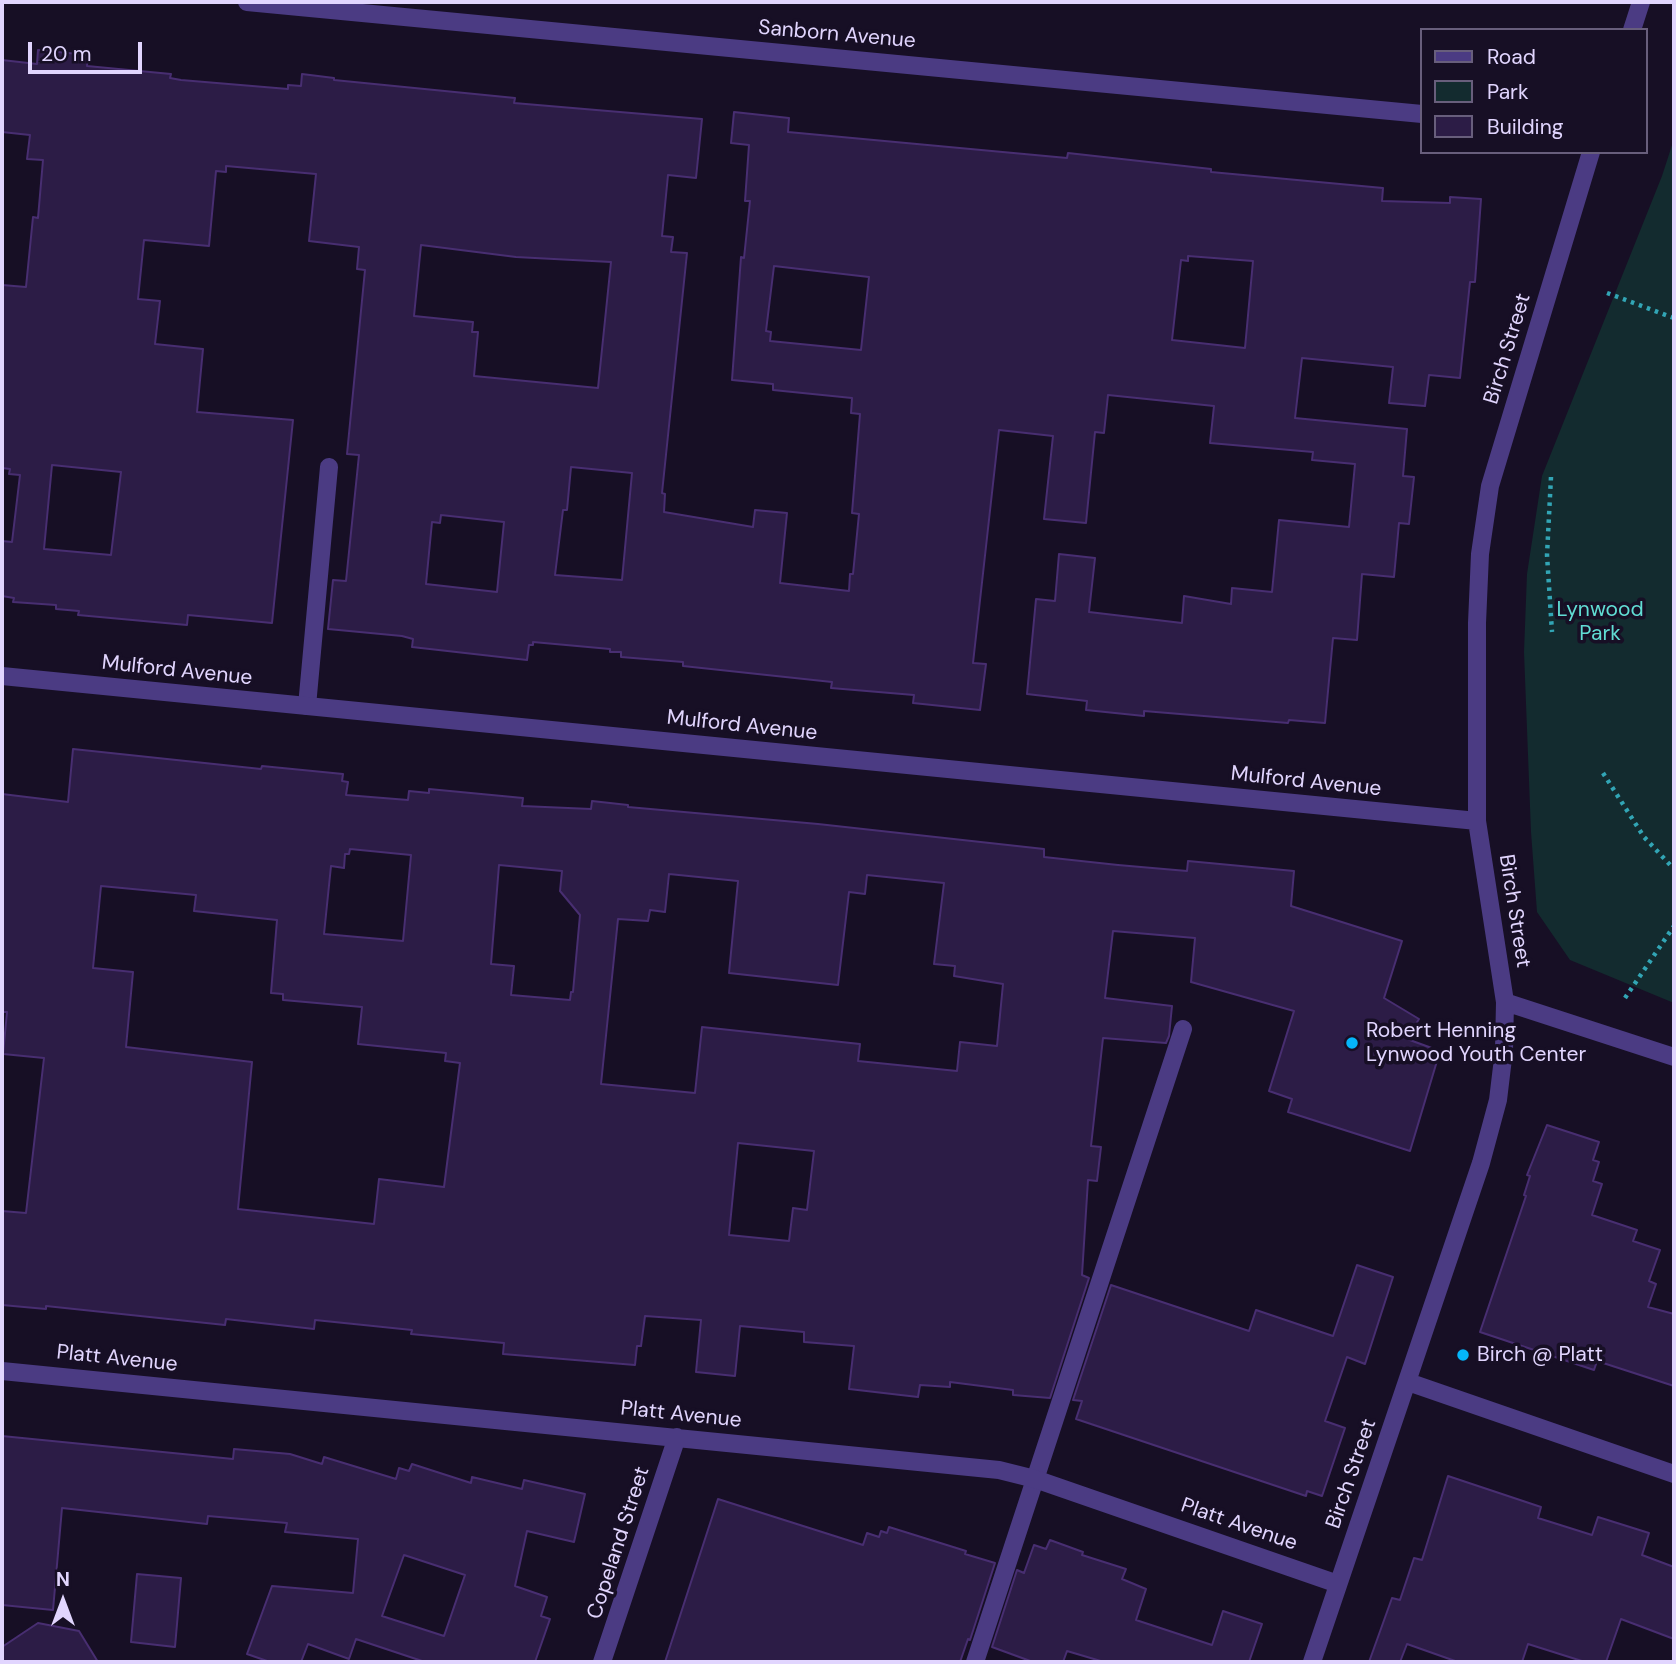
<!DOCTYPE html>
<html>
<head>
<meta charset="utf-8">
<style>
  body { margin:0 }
  #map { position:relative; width:1676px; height:1664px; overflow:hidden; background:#170f25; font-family:"DM Sans",sans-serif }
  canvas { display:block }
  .frame { position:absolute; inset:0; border:4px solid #e1d5fe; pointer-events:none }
  .legend { position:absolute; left:1420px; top:28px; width:228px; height:126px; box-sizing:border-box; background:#170f25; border:2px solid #685e7c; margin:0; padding:9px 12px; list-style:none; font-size:21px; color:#e1d5fe }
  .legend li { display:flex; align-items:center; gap:14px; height:35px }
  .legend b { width:35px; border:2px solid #685e7c }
  .north { position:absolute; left:28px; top:1566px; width:70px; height:70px; -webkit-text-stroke:5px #170f25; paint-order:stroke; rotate:0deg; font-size:19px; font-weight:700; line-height:28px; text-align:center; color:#e1d5fe }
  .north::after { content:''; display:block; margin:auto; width:24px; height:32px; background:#e1d5fe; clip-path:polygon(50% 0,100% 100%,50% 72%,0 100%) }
  .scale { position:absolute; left:28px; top:42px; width:114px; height:32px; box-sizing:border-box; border:4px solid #e1d5fe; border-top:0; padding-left:9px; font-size:21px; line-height:24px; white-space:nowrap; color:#e1d5fe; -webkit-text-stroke:5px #170f25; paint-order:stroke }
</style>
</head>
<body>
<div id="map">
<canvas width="1676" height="1664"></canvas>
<div class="frame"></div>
<ul class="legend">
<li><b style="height:9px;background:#4b3b83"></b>Road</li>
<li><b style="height:19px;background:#132b2f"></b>Park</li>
<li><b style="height:19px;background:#2c1c46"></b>Building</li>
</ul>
<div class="north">N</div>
<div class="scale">20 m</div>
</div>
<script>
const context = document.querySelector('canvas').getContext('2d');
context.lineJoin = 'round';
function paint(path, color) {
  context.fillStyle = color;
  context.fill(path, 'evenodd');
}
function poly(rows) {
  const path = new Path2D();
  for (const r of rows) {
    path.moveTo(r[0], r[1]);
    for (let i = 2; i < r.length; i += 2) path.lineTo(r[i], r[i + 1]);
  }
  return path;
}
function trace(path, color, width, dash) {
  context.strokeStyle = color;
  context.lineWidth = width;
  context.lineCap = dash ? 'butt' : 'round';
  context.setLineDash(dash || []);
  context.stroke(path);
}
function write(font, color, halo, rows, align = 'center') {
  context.font = font + ' "DM Sans",sans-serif';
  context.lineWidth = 7;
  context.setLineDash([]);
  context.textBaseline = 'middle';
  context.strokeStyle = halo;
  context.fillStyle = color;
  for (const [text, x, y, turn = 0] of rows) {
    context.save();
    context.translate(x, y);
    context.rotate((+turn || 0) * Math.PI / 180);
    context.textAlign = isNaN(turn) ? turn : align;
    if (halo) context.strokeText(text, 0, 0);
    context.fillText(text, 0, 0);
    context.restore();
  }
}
const green = poly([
  [1674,139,1674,1003,1570,960,1537,912,1531,832,1524,652,1527,574,1542,476,1662,176]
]);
const building = poly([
  [38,50,88,55,87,66,171,74,170,78,181,80,288,89,288,85,301,86,302,74,334,78,334,80,515,98,514,103,702,119,696,178,668,175,662,236,673,237,671,252,687,253,662,493,665,494,664,512,753,527,755,510,787,513,780,583,849,591,850,574,853,574,859,514,852,513,860,414,851,413,852,398,773,390,773,384,732,380,741,257,744,258,750,201,745,201,749,145,731,143,734,112,789,118,788,132,1067,158,1068,153,1211,169,1211,172,1383,188,1382,201,1450,203,1450,197,1481,199,1475,282,1470,282,1460,378,1429,375,1425,406,1389,403,1393,367,1302,358,1295,418,1407,429,1403,476,1414,477,1409,524,1399,523,1394,577,1362,574,1357,640,1333,638,1325,723,1289,720,1288,723,1144,711,1144,716,1086,710,1087,701,1027,694,1036,599,1055,601,1059,554,1095,558,1089,612,1182,623,1184,596,1231,604,1232,588,1272,592,1279,520,1349,527,1355,464,1312,460,1313,452,1210,443,1214,406,1108,395,1104,433,1095,432,1086,523,1044,519,1053,436,999,430,973,663,986,664,980,710,913,703,914,695,831,688,832,682,683,666,683,662,621,657,621,652,610,652,610,649,533,642,533,645,529,645,527,660,412,647,413,639,402,636,328,629,333,580,346,581,359,455,347,454,365,270,357,269,359,247,309,241,316,174,226,166,226,172,216,171,209,246,144,240,138,299,160,301,155,344,203,349,197,412,293,420,272,623,188,615,187,625,78,615,79,611,56,609,56,605,13,602,14,598,2,596,2,541,12,542,20,475,9,474,10,469,2,468,2,285,26,287,33,217,38,218,43,160,27,159,30,135,2,132,2,60,37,64,38,50],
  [421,245,516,257,611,262,598,388,474,376,478,332,472,332,473,322,414,316,421,245],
  [1188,256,1253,261,1245,348,1172,340,1181,260,1188,261,1188,256],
  [774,266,869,277,861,350,770,341,771,332,766,331,774,266],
  [52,465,121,472,111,555,44,549,52,465],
  [571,467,632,473,622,580,555,575,563,510,567,510,571,467],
  [441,515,504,522,497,592,426,584,432,522,440,523,441,515],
  [73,749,261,769,262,766,343,774,342,781,348,782,346,795,408,800,409,791,429,793,429,789,523,798,522,806,591,809,592,801,628,805,628,807,818,824,1044,849,1044,857,1118,865,1187,871,1188,861,1294,871,1291,906,1402,941,1384,998,1419,1019,1407,1039,1440,1051,1410,1151,1288,1112,1292,1099,1269,1091,1294,1011,1191,982,1195,938,1113,931,1105,998,1172,1006,1169,1036,1166,1043,1103,1038,1091,1146,1101,1147,1097,1181,1088,1180,1082,1275,1089,1278,1050,1398,1013,1395,1013,1390,950,1382,950,1387,920,1385,918,1397,849,1389,854,1346,804,1342,804,1332,740,1326,735,1376,696,1372,701,1320,645,1316,641,1346,637,1346,635,1365,503,1354,504,1343,411,1334,412,1330,315,1320,314,1329,226,1319,225,1325,46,1306,46,1309,2,1305,2,1211,26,1213,44,1058,3,1054,7,1012,2,1012,2,794,68,802,73,749],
  [350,849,411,855,403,941,324,934,331,866,344,868,345,854,349,854,350,849],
  [499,865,562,871,560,891,580,915,573,992,571,992,570,1000,511,995,514,966,491,964,499,865],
  [669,874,738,881,729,973,838,985,849,892,865,894,867,875,944,883,934,964,955,966,954,976,1003,984,997,1046,960,1042,957,1071,858,1061,860,1044,702,1027,695,1093,601,1084,618,919,648,921,650,910,665,912,669,874],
  [101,886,196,895,194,911,277,920,271,993,283,994,283,1000,362,1007,358,1044,446,1053,445,1061,460,1063,444,1187,379,1179,374,1224,238,1209,252,1062,126,1047,133,972,93,968,101,886],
  [738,1143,814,1151,807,1210,793,1208,789,1241,729,1235,738,1143],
  [1547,1125,1599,1142,1593,1160,1599,1162,1593,1181,1602,1184,1592,1215,1637,1230,1633,1241,1660,1250,1649,1281,1656,1284,1648,1307,1674,1314,1674,1386,1597,1361,1594,1370,1480,1332,1526,1196,1524,1195,1530,1176,1527,1175,1547,1125],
  [1357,1265,1393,1277,1365,1364,1347,1357,1325,1421,1345,1428,1322,1496,1307,1491,1306,1496,1076,1419,1082,1401,1073,1400,1111,1285,1249,1331,1256,1310,1333,1336,1357,1265],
  [2,1436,233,1459,234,1449,290,1454,322,1464,324,1457,396,1479,399,1468,409,1471,412,1464,471,1483,472,1477,522,1489,524,1480,585,1494,574,1542,527,1531,515,1586,547,1597,541,1616,550,1619,535,1662,425,1662,356,1639,349,1659,308,1644,301,1662,270,1662,247,1654,272,1586,353,1593,358,1539,285,1532,287,1523,208,1516,207,1524,62,1508,53,1610,2,1605,2,1436],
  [404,1555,465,1575,444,1636,382,1616,404,1555],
  [1448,1476,1541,1507,1538,1518,1592,1535,1598,1517,1649,1533,1642,1555,1674,1567,1674,1639,1621,1619,1606,1662,1585,1662,1528,1644,1522,1662,1458,1662,1407,1644,1400,1662,1369,1662,1392,1598,1400,1600,1414,1558,1422,1560,1448,1476],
  [718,1499,863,1545,867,1533,879,1537,881,1531,887,1533,889,1527,966,1551,965,1554,995,1563,970,1640,968,1639,960,1662,665,1662,718,1499],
  [1050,1540,1083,1552,1082,1555,1126,1569,1122,1579,1146,1589,1136,1620,1212,1645,1223,1611,1262,1624,1249,1662,1104,1662,1067,1651,1063,1662,1033,1662,992,1647,1017,1570,1024,1573,1034,1545,1046,1549,1050,1540],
  [137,1574,181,1578,175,1647,131,1642,137,1574],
  [38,1623,79,1631,98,1662,2,1662,2,1647,38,1623]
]);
const path = poly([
  [1607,293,1674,318],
  [1551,477,1547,555,1552,632],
  [1603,773,1644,837,1674,869],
  [1625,998,1674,926]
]);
const service = poly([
  [307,706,329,467],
  [975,1662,1183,1029]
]);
const minor = poly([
  [247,2,1422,114],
  [1632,30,1641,2],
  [2,676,1477,821],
  [1505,1002,1674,1057],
  [2,1371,999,1470,1035,1479,1338,1584],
  [1408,1382,1674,1474],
  [602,1662,677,1437],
  [1312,1662,1481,1163,1498,1100,1504,1050,1505,1002,1477,821,1477,623,1480,554,1490,486,1591,152]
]);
const markers = [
  [1352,1043,7,"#05b5f9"],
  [1463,1355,7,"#05b5f9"]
];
const streetNames = [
  ["Sanborn Avenue",837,35,5],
  ["Birch Street",1508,349,-73],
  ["Mulford Avenue",177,671,6],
  ["Mulford Avenue",742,726,6],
  ["Mulford Avenue",1306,782,6],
  ["Birch Street",1514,911,81],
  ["Platt Avenue",117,1359,6],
  ["Platt Avenue",681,1415,6],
  ["Birch Street",1352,1474,-71],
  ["Platt Avenue",1239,1525,19],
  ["Copeland Street",619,1543,-72]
];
const parkNames = [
  ["Lynwood",1600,610],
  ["Park",1600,634]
];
const poiNames = [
  ["Robert Henning",1366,1031],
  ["Lynwood Youth Center",1366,1055],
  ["Birch @ Platt",1477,1355]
];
paint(green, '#132b2f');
paint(building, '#2c1c46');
trace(building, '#482e71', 2);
trace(path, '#32a5b5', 4.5, [3.5, 5]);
trace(service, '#4b3b83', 18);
trace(minor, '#4b3b83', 18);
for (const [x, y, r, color] of markers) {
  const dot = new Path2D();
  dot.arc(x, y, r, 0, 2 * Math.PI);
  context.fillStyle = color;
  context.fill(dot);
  trace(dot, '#170f25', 2.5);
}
write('21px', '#e1d5fe', '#170f25', streetNames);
write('21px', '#61ddd4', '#170f25', parkNames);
write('21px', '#e1d5fe', '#170f25', poiNames, 'left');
</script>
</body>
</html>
